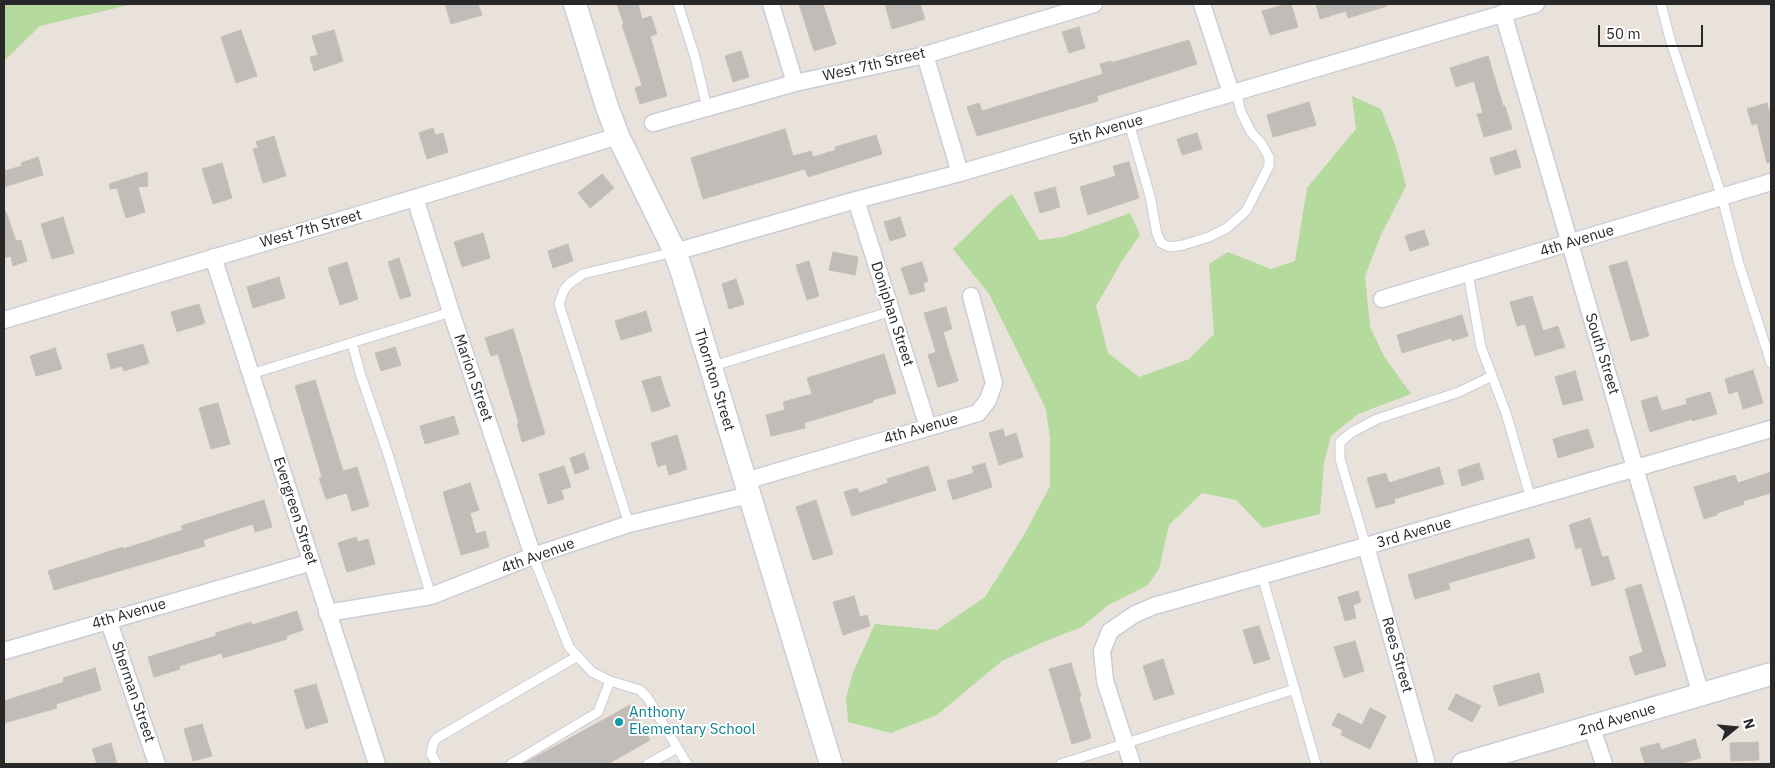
<!DOCTYPE html>
<html>
<head>
<meta charset="utf-8">
<style>
  body { margin:0 }
  #map { position:relative; width:1775px; height:768px; overflow:hidden; background:#e9e2db; font-family:"IBM Plex Sans",sans-serif }
  canvas { display:block }
  .frame { position:absolute; inset:0; border:5px solid #282828; pointer-events:none }
  .north { position:absolute; left:1710px; top:703px; width:50px; height:50px; -webkit-text-stroke:4px #fff; paint-order:stroke; rotate:73deg; font-size:14px; font-weight:700; line-height:20px; text-align:center; color:#282828 }
  .north::after { content:''; display:block; margin:auto; width:18px; height:22px; background:#282828; clip-path:polygon(50% 0,100% 100%,50% 72%,0 100%) }
  .scale { position:absolute; left:1598px; top:25px; width:105px; height:22px; box-sizing:border-box; border:2px solid #282828; border-top:0; padding-left:6px; font-size:15px; line-height:18px; white-space:nowrap; color:#282828; -webkit-text-stroke:4px #fff; paint-order:stroke }
</style>
</head>
<body>
<div id="map">
<canvas width="1775" height="768"></canvas>
<div class="frame"></div>
<div class="north">N</div>
<div class="scale">50 m</div>
</div>
<script>
const context = document.querySelector('canvas').getContext('2d');
context.lineJoin = 'round';
function paint(path, color) {
  context.fillStyle = color;
  context.fill(path, 'evenodd');
}
function poly(rows) {
  const path = new Path2D();
  for (const r of rows) {
    path.moveTo(r[0], r[1]);
    for (let i = 2; i < r.length; i += 2) path.lineTo(r[i], r[i + 1]);
  }
  return path;
}
function trace(path, color, width, dash) {
  context.strokeStyle = color;
  context.lineWidth = width;
  context.lineCap = dash ? 'butt' : 'round';
  context.setLineDash(dash || []);
  context.stroke(path);
}
function write(font, color, halo, rows, align = 'center') {
  context.font = font + ' "IBM Plex Sans",sans-serif';
  context.lineWidth = 4;
  context.setLineDash([]);
  context.textBaseline = 'middle';
  context.strokeStyle = halo;
  context.fillStyle = color;
  for (const [text, x, y, turn = 0] of rows) {
    context.save();
    context.translate(x, y);
    context.rotate((+turn || 0) * Math.PI / 180);
    context.textAlign = isNaN(turn) ? turn : align;
    if (halo) context.strokeText(text, 0, 0);
    context.fillText(text, 0, 0);
    context.restore();
  }
}
const green = poly([
  [4,4,133,4,40,26,4,61],
  [1352,96,1381,109,1396,147,1406,186,1381,235,1365,276,1370,327,1384,356,1411,394,1358,414,1331,436,1324,463,1320,514,1263,528,1236,500,1202,493,1169,525,1159,569,1148,585,1108,605,1082,627,1043,642,1002,661,937,715,891,733,848,722,846,698,853,672,875,624,937,630,985,597,1024,535,1050,486,1050,439,1046,409,989,294,953,249,1000,203,1012,194,1039,240,1064,237,1130,213,1140,235,1122,261,1096,306,1108,353,1139,377,1189,359,1214,334,1209,264,1228,252,1271,269,1295,261,1307,188,1356,129]
]);
const building = poly([
  [445,4,478,4,482,15,451,24,445,4],
  [617,4,638,4,642,19,651,16,657,34,650,36,667,96,640,104,635,88,642,85,622,25,624,25,617,4],
  [799,4,823,4,836,44,814,51,799,4],
  [885,4,920,4,925,19,892,29,885,4],
  [1287,4,1291,4,1298,27,1270,35,1262,11,1287,4],
  [1316,4,1386,4,1387,6,1348,18,1346,11,1320,19,1316,4],
  [1079,27,1085,48,1069,53,1062,32,1079,27],
  [241,30,257,76,236,83,221,37,241,30],
  [334,30,343,61,314,71,310,57,318,55,312,36,334,30],
  [1189,40,1197,64,1097,96,1098,101,977,136,967,107,979,103,982,111,1061,87,1103,74,1100,64,1111,61,1111,63,1189,40],
  [741,51,749,77,733,82,725,56,741,51],
  [1488,56,1503,106,1505,106,1512,129,1484,137,1477,114,1483,113,1474,81,1456,87,1450,68,1488,56],
  [1309,102,1316,125,1273,137,1267,115,1309,102],
  [1767,103,1769,111,1771,110,1771,162,1767,163,1757,123,1752,125,1747,109,1767,103],
  [433,128,435,135,443,133,448,152,427,159,419,133,433,128],
  [785,129,793,156,811,151,813,157,836,150,835,147,876,135,882,154,808,177,805,169,703,199,691,158,785,129],
  [1197,133,1202,149,1182,155,1177,139,1197,133],
  [274,136,286,176,263,183,253,149,258,148,256,142,274,136],
  [1516,150,1521,167,1495,175,1490,158,1516,150],
  [38,157,43,175,4,187,4,171,22,166,21,163,38,157],
  [1129,162,1139,198,1088,215,1080,187,1116,176,1113,166,1129,162],
  [222,163,232,198,213,204,202,169,222,163],
  [147,172,148,186,138,187,145,212,126,218,117,188,110,189,109,184,147,172],
  [602,174,614,188,590,208,578,193,602,174],
  [1055,187,1060,207,1040,213,1034,193,1055,187],
  [4,212,6,212,16,241,21,240,27,261,13,266,11,256,4,258,4,212],
  [63,217,74,253,52,259,41,224,63,217],
  [900,217,906,236,890,241,884,222,900,217],
  [1424,230,1429,245,1410,251,1405,236,1424,230],
  [483,233,490,258,462,267,454,242,483,233],
  [568,244,573,261,553,268,548,251,568,244],
  [833,252,858,257,855,275,829,270,833,252],
  [399,258,411,296,400,299,388,262,399,258],
  [809,261,819,296,807,300,796,265,809,261],
  [1627,261,1649,336,1631,341,1609,266,1627,261],
  [347,262,358,299,340,305,328,268,347,262],
  [922,262,928,281,923,283,925,291,910,295,901,268,922,262],
  [279,277,285,298,253,308,247,287,279,277],
  [736,279,744,304,729,309,722,284,736,279],
  [1532,296,1543,331,1558,326,1565,347,1535,356,1525,324,1517,326,1510,302,1532,296],
  [199,304,205,323,177,332,171,312,199,304],
  [946,307,952,329,943,332,958,381,938,387,928,355,936,352,924,313,946,307],
  [646,311,652,331,621,340,615,321,646,311],
  [1462,315,1468,336,1452,341,1451,338,1402,353,1397,335,1462,315],
  [513,329,545,434,522,442,517,424,519,423,498,354,491,356,485,338,513,329],
  [143,344,149,363,124,371,122,366,111,369,107,354,143,344],
  [395,347,401,365,381,371,375,353,395,347],
  [55,348,62,369,36,376,30,356,55,348],
  [884,354,896,393,873,400,873,402,804,423,805,428,771,436,766,415,785,410,783,402,812,394,807,378,884,354],
  [1753,370,1763,403,1743,409,1738,391,1729,394,1725,379,1753,370],
  [1575,371,1583,400,1563,405,1555,377,1575,371],
  [660,376,670,406,652,412,642,381,660,376],
  [315,380,343,471,357,467,369,506,352,511,347,493,326,499,319,478,322,477,295,386,315,380],
  [1710,392,1717,414,1692,421,1692,419,1650,432,1641,401,1657,396,1662,411,1687,404,1686,399,1710,392],
  [218,403,230,444,211,449,199,408,218,403],
  [454,416,459,434,425,444,420,426,454,416],
  [1003,429,1005,437,1016,433,1023,457,999,465,989,433,1003,429],
  [1588,429,1594,447,1558,458,1553,439,1588,429],
  [677,435,687,469,669,475,666,464,658,467,651,443,677,435],
  [584,453,589,469,575,474,570,458,584,453],
  [985,463,992,487,953,500,947,481,974,473,972,467,985,463],
  [1479,463,1484,479,1462,486,1458,470,1479,463],
  [564,466,571,487,561,490,564,499,548,504,539,474,564,466],
  [928,466,936,490,852,516,844,492,857,488,859,493,888,483,887,479,928,466],
  [1439,467,1444,484,1394,499,1395,503,1376,508,1367,478,1386,473,1389,483,1439,467],
  [1771,472,1771,493,1743,501,1744,504,1717,513,1717,515,1704,519,1694,487,1735,475,1738,483,1771,472],
  [470,483,479,510,470,513,476,534,485,531,489,547,461,555,443,492,470,483],
  [264,500,272,527,255,532,253,524,203,540,205,546,54,590,48,571,123,547,123,549,183,530,181,526,264,500],
  [816,500,833,554,813,560,796,507,816,500],
  [1590,518,1602,557,1608,556,1615,579,1592,586,1581,547,1576,549,1569,525,1590,518],
  [356,537,358,542,368,539,375,564,347,572,338,543,356,537],
  [1529,538,1535,558,1448,583,1450,589,1415,599,1408,575,1529,538],
  [1641,584,1666,666,1635,675,1629,657,1643,652,1625,589,1641,584],
  [1358,591,1361,602,1353,605,1356,618,1345,621,1338,597,1358,591],
  [854,596,860,617,867,615,870,626,843,635,833,602,854,596],
  [297,611,303,630,286,636,287,639,223,658,222,653,179,666,180,669,154,677,148,657,216,636,216,633,251,622,252,625,297,611],
  [1259,626,1270,659,1254,664,1243,630,1259,626],
  [1355,641,1364,671,1344,678,1334,647,1355,641],
  [1163,659,1174,694,1154,700,1143,666,1163,659],
  [1071,663,1081,696,1079,697,1091,738,1072,744,1049,669,1071,663],
  [95,668,101,690,56,704,57,708,4,723,4,701,64,682,63,678,95,668],
  [1539,673,1544,692,1499,706,1493,686,1539,673],
  [316,684,328,722,306,729,294,690,316,684],
  [1456,694,1481,706,1472,722,1448,709,1456,694],
  [630,705,650,740,608,764,523,764,630,705],
  [1370,708,1386,716,1370,749,1341,735,1343,730,1332,725,1338,713,1362,725,1370,708],
  [202,724,212,756,193,761,184,729,202,724],
  [1695,739,1701,758,1679,764,1645,764,1640,748,1659,743,1661,750,1695,739],
  [1758,742,1759,760,1731,761,1730,743,1758,742],
  [111,743,117,764,97,764,92,749,111,743]
]);
const lane = poly([
  [678,4,695,57,707,108],
  [1661,4,1670,39,1722,197,1739,264,1771,363],
  [1129,123,1150,196,1157,234,1161,243,1170,247,1183,245,1209,237,1227,228,1246,211,1269,166,1269,157,1261,143,1251,132,1241,112,1236,92],
  [1468,273,1481,347,1506,413,1531,499],
  [352,343,361,376,387,451,431,596],
  [710,367,892,311],
  [251,374,451,312],
  [629,524,559,304,564,290,570,283,583,274,674,252],
  [1366,546,1340,459,1340,442,1352,432,1377,419,1459,392,1492,376],
  [533,556,569,647,592,672,610,681,640,690,647,697,687,764],
  [1262,576,1316,764],
  [437,764,431,754,433,744,437,738,576,657],
  [511,764,598,712,610,681],
  [648,764,677,748],
  [1061,764,1295,689]
]);
const street = poly([
  [771,4,795,83],
  [1202,4,1231,93],
  [1503,13,1701,695],
  [925,55,960,173],
  [653,123,795,83,925,55,1094,4],
  [415,198,451,312,533,556],
  [856,200,928,427],
  [675,252,856,200,960,173,1536,4],
  [213,257,377,764],
  [1382,299,1771,182],
  [4,320,415,198,618,136],
  [745,481,978,413,988,400,994,383,971,296],
  [1366,546,1427,764],
  [327,613,431,596,533,556,629,524,749,495],
  [108,619,157,764],
  [4,651,312,562],
  [1592,728,1604,764],
  [1132,764,1105,681,1102,651,1110,631,1135,614,1154,606,1366,546,1771,429]
]);
const secondary = poly([
  [575,4,607,107,618,136,675,252,682,272,831,764],
  [1463,764,1771,674]
]);
const markers = [
  [619,722,5,"#0f9aa8"]
];
const streetNames = [
  ["West 7th Street",874,65,-13],
  ["5th Avenue",1106,130,-16],
  ["West 7th Street",311,229,-16],
  ["4th Avenue",1577,241,-17],
  ["Doniphan Street",892,314,72],
  ["South Street",1602,354,73],
  ["Marion Street",473,378,71],
  ["Thornton Street",714,380,73],
  ["4th Avenue",921,429,-16],
  ["Evergreen Street",295,511,72],
  ["3rd Avenue",1414,533,-16],
  ["4th Avenue",538,556,-20],
  ["4th Avenue",129,614,-16],
  ["Rees Street",1397,655,74],
  ["Sherman Street",133,692,71],
  ["2nd Avenue",1617,720,-17]
];
const cultureNames = [
  ["Anthony",629,713],
  ["Elementary School",629,730]
];
paint(green, '#b5da9d');
paint(building, '#c1bcb8');
trace(building, '#c4beb5', 1);
trace(lane, '#cacdd8', 11);
trace(street, '#cacdd8', 19);
trace(secondary, '#cacdd8', 25);
trace(lane, '#fff', 9);
trace(street, '#fff', 16);
trace(secondary, '#fff', 22);
for (const [x, y, r, color] of markers) {
  const dot = new Path2D();
  dot.arc(x, y, r, 0, 2 * Math.PI);
  context.fillStyle = color;
  context.fill(dot);
  trace(dot, '#fff', 2);
}
write('15px', '#282828', '#fff', streetNames);
write('15px', '#0d838f', '#fff', cultureNames, 'left');
</script>
</body>
</html>
